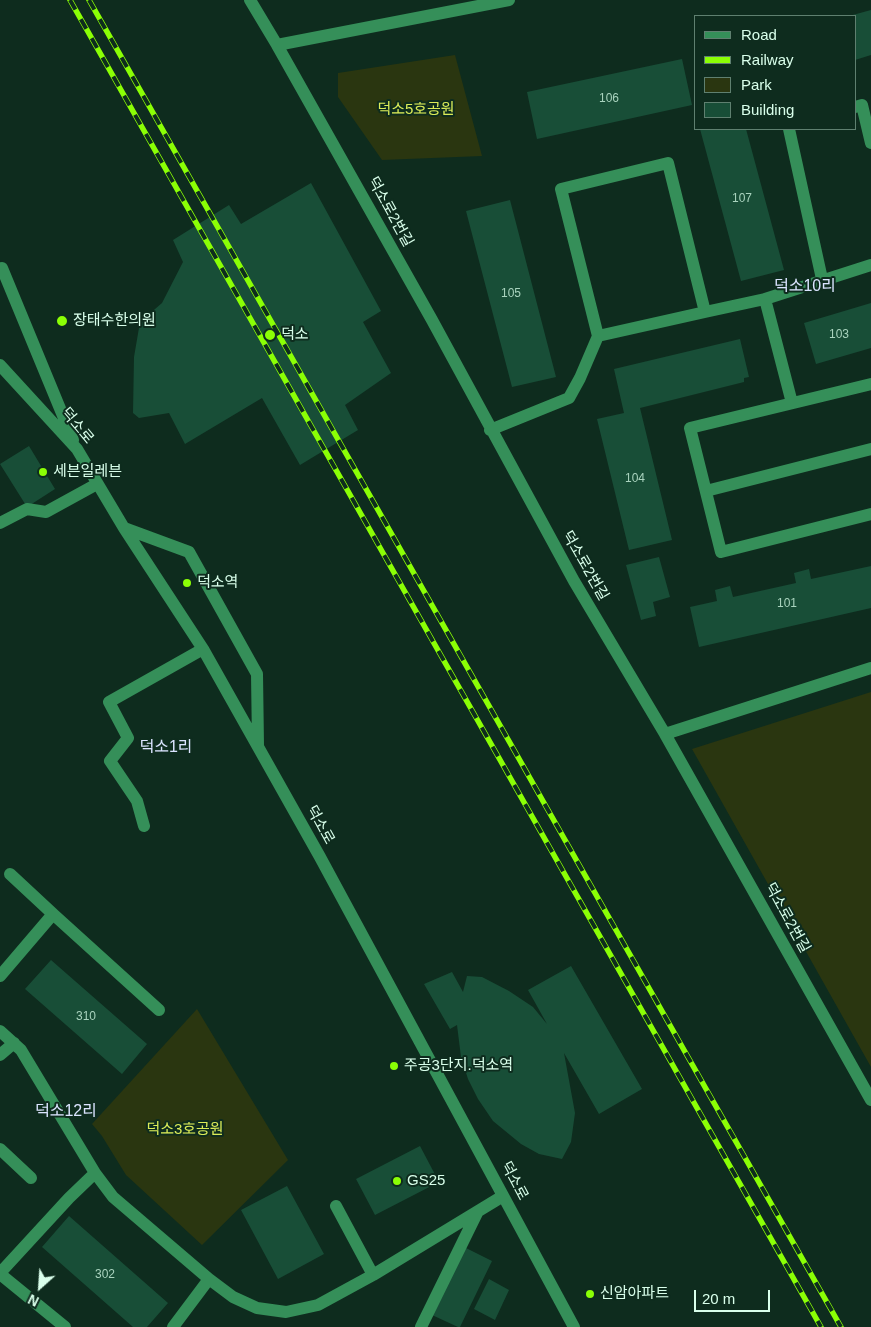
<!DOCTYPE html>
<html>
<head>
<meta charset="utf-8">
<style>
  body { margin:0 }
  #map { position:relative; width:871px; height:1327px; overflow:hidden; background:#0e2c1e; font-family:Arial,sans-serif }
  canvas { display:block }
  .legend { position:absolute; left:694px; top:15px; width:162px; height:115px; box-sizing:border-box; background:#0e2c1e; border:1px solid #5f8070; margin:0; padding:6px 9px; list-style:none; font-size:15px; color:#d9ffeb }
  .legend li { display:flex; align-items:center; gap:10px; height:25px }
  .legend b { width:25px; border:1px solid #5f8070 }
  .north { position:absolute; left:15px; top:1262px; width:50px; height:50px; -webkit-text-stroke:4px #0e2c1e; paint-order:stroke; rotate:206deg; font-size:14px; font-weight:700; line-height:20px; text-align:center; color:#d9ffeb }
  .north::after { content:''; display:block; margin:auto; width:18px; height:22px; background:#d9ffeb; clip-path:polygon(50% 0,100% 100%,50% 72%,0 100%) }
  .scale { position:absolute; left:694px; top:1290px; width:76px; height:22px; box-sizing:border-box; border:2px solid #d9ffeb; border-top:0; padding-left:6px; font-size:15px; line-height:18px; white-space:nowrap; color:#d9ffeb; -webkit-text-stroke:4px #0e2c1e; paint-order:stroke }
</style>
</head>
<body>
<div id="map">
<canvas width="871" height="1327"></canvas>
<ul class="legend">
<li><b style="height:6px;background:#358f59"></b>Road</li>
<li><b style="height:6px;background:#8bff05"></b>Railway</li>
<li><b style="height:14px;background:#2a3610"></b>Park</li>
<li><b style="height:14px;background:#184e37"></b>Building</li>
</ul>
<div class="north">N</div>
<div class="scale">20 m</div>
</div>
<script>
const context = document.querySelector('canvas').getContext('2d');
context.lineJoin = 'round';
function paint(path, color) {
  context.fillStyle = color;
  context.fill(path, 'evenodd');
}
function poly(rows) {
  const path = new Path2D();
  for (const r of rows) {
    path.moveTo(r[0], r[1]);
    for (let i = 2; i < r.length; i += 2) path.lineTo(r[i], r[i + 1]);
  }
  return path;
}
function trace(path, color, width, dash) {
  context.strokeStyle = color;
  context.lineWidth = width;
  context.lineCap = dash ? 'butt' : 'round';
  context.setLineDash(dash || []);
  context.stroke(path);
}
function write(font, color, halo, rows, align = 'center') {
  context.font = font + ' Arial,"Noto Sans KR",sans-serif';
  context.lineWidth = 4;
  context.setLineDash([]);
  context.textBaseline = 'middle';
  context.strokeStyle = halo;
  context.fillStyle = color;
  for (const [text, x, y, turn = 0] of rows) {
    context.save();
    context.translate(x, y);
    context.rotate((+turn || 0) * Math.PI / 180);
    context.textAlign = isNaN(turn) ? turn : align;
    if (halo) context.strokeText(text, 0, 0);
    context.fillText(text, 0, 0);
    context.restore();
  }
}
const green = poly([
  [455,55,482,156,382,160,338,97,338,73],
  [871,692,871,1067,692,749],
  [197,1009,288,1160,202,1245,126,1175,102,1136,92,1124]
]);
const building = poly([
  [871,10,871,55,855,60,855,16,849,16],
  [682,59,692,105,537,139,527,92],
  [700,129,746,129,784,270,741,281],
  [311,183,381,311,363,322,391,373,345,405,358,430,300,465,262,398,185,444,169,413,139,418,133,413,134,357,140,322,162,303,183,262,173,240,229,205,241,224],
  [510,200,556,377,512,387,466,211],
  [871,303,871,348,816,364,804,323],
  [740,339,749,377,744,378,744,382,640,408,672,540,629,550,597,419,624,413,614,369],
  [29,446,55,489,27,507,0,464],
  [659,557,670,597,653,602,656,616,641,620,626,565],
  [871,566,871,608,699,647,690,607,717,601,715,590,730,586,733,597,796,583,794,573,809,569,811,579],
  [51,960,147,1044,122,1074,25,989],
  [571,966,642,1089,599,1114,564,1053,575,1113,571,1142,562,1159,539,1154,521,1144,493,1121,478,1099,468,1079,461,1057,457,1025,450,1029,424,984,452,972,463,992,467,976,482,977,509,991,533,1007,547,1024,528,990],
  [420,1146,439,1182,375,1215,356,1179],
  [287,1186,324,1254,278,1279,241,1210],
  [69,1216,168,1303,147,1327,133,1327,42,1247],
  [464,1247,492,1261,460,1327,458,1327,432,1315],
  [489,1279,509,1290,495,1320,474,1309]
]);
const minor = poly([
  [250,0,277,45,509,0],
  [277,45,432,320,574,581,665,734,871,1100],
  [855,107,862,105,871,143],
  [789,129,822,279],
  [2,268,73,440],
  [765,299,871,265],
  [705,312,598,336,561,189,668,163,705,312,765,299,792,403],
  [0,365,77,449,124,528,203,649,320,857,574,1327],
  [871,384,690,428,721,552,871,514],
  [490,430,569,398,580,378,598,336],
  [706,491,871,449],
  [0,523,27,509,46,512,97,484],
  [124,528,189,552,257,674,258,745],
  [665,734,871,668],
  [144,826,137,801,110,761,128,738,109,702,203,649],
  [10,874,53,914],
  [0,976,53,914,159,1010],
  [0,1031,21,1050,95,1173,113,1197,209,1279,233,1297,257,1308,286,1312,318,1305,373,1275,503,1196],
  [0,1055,14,1043],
  [0,1149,31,1178],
  [336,1206,373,1275],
  [0,1273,69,1198,95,1173],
  [0,1274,65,1327],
  [173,1327,209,1279],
  [421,1327,478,1211]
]);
const rail = poly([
  [70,0,821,1327],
  [89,0,841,1327]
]);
const markers = [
  [62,321,6,"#8bff05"],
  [270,335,6,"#8bff05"],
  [43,472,5,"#8bff05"],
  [187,583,5,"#8bff05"],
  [394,1066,5,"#8bff05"],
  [397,1181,5,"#8bff05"],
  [590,1294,5,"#8bff05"]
];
const numberNames = [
  ["106",609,99],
  ["107",742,199],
  ["105",511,294],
  ["103",839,335],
  ["104",635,479],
  ["101",787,604],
  ["310",86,1017],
  ["302",105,1275]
];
const parkNames = [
  ["덕소5호공원",416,110],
  ["덕소3호공원",185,1130]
];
const streetNames = [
  ["덕소로2번길",390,212,61],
  ["덕소로",77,426,50],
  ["덕소로2번길",585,566,60],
  ["덕소로",320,825,61],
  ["덕소로2번길",787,918,61],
  ["덕소로",514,1181,62]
];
const poiNames = [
  ["장태수한의원",73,321],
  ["덕소",281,335],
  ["세븐일레븐",53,472],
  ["덕소역",197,583],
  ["주공3단지.덕소역",404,1066],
  ["GS25",407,1181],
  ["신암아파트",600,1294]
];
const neighbourhoodNames = [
  ["덕소10리",805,287],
  ["덕소1리",166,748],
  ["덕소12리",66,1112]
];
paint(green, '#2a3610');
paint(building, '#184e37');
trace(minor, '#358f59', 12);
trace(rail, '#8bff05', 5.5);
trace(rail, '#0e2c1e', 4, [11]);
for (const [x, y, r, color] of markers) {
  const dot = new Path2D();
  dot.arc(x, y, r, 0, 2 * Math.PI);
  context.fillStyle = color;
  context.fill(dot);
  trace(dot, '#0e2c1e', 2);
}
write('12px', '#a9d3be', null, numberNames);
write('15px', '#dbec58', '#0e2c1e', parkNames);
write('15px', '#d9ffeb', '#0e2c1e', streetNames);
write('15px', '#d9ffeb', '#0e2c1e', poiNames, 'left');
write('16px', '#dbe4ff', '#0e2c1e', neighbourhoodNames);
</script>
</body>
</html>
